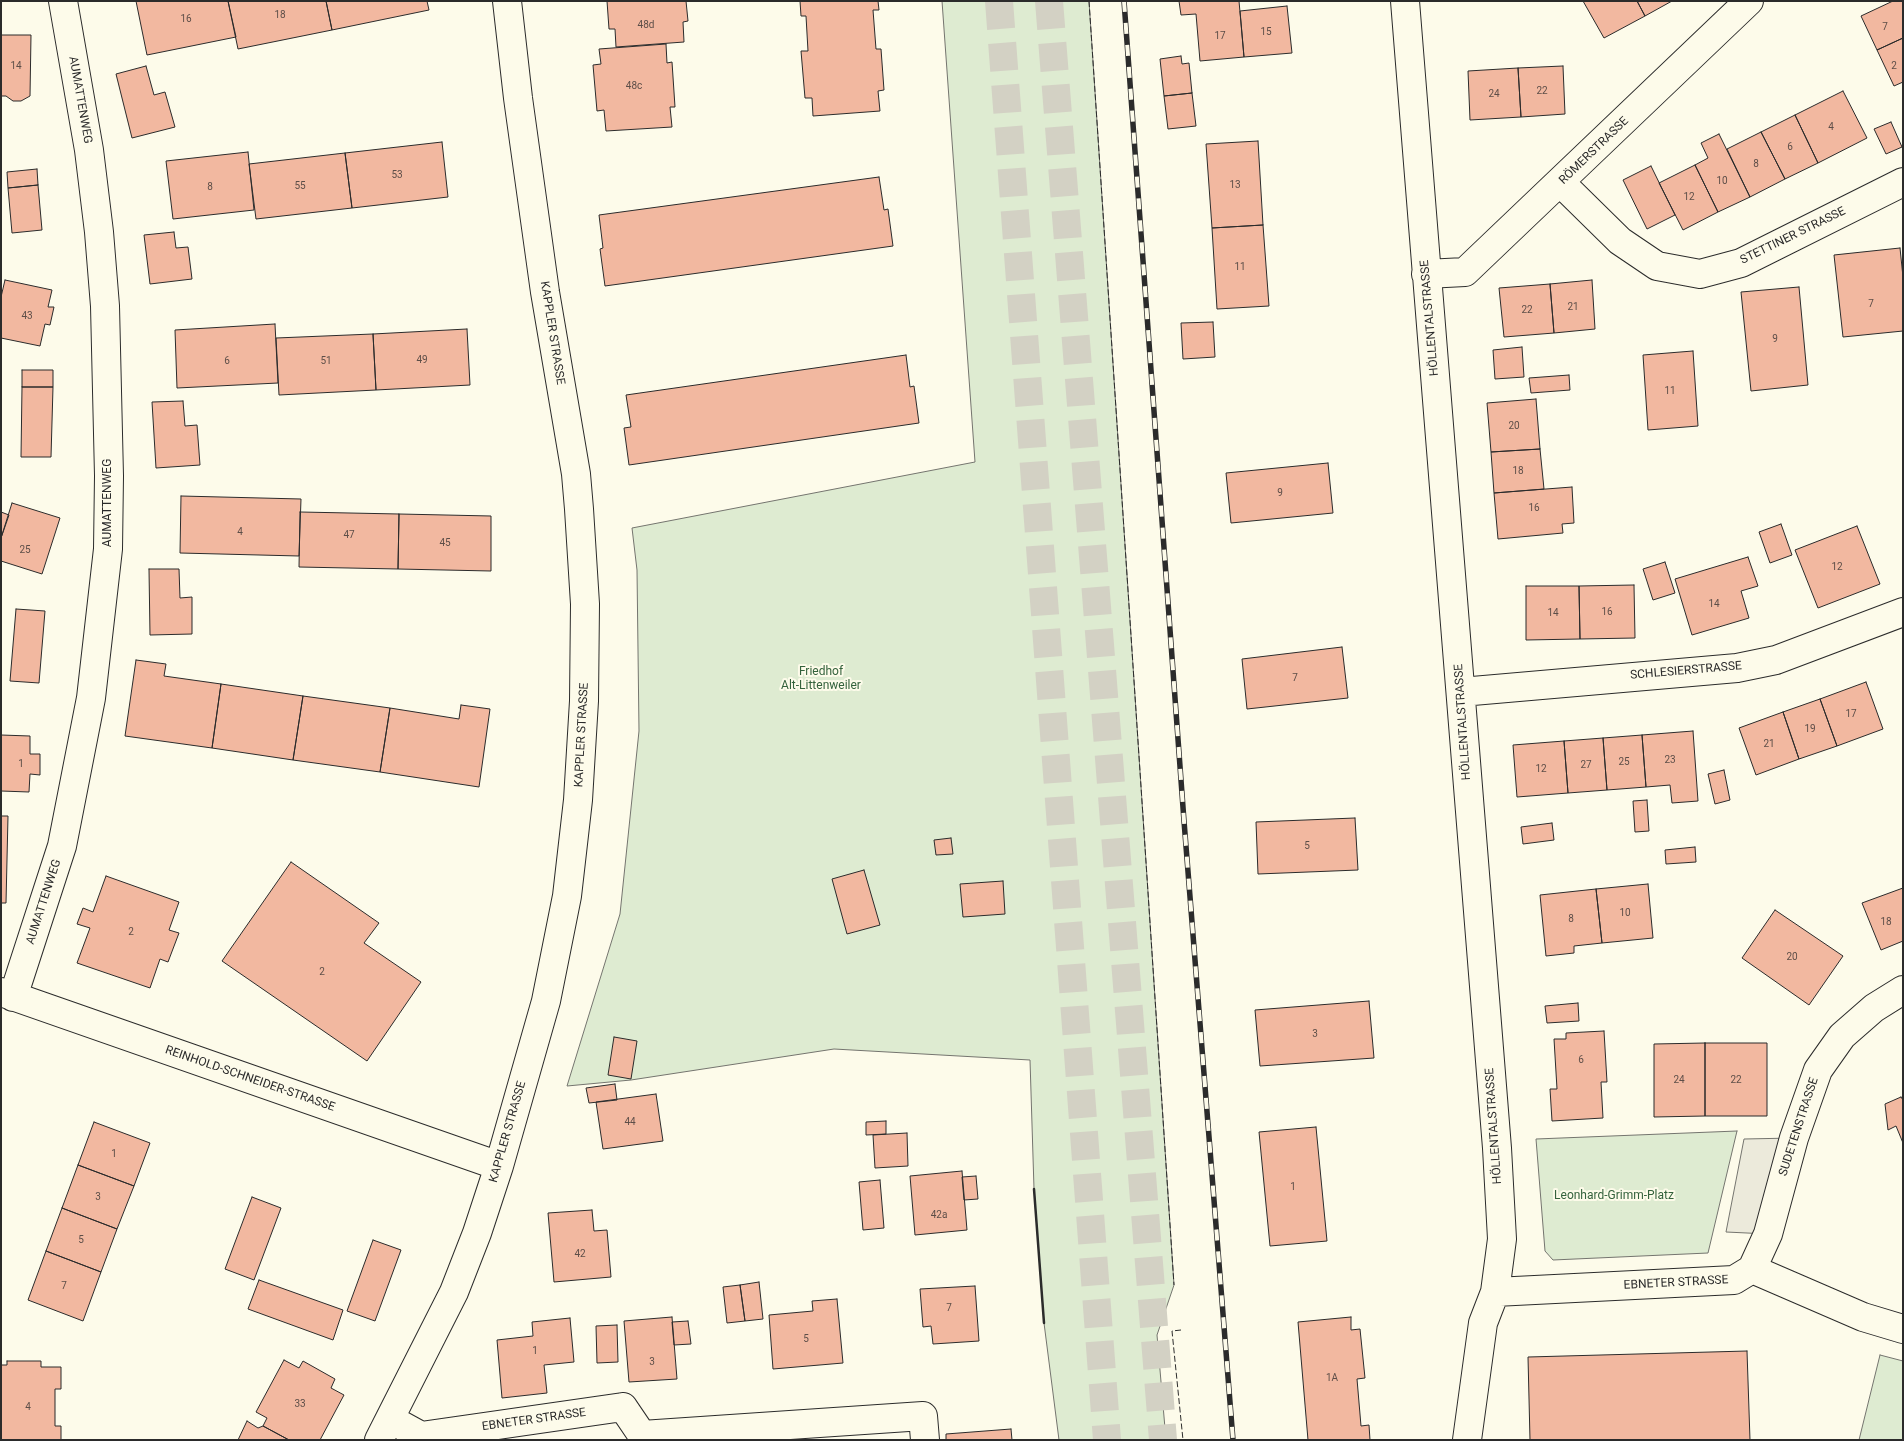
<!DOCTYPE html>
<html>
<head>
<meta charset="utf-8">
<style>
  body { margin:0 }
  #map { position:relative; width:1904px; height:1441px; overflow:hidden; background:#fdfbea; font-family:Roboto,sans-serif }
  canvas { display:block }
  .frame { position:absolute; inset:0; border:2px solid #2b2b2b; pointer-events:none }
</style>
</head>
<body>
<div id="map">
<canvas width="1904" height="1441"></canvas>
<div class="frame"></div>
</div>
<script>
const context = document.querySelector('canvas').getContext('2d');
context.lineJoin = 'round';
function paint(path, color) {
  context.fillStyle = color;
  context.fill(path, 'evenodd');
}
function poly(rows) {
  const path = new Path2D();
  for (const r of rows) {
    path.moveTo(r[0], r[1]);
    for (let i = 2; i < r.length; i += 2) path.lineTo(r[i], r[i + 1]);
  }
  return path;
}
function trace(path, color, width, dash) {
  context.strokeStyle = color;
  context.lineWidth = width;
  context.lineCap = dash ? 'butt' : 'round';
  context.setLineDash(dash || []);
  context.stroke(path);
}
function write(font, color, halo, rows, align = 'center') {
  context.font = font + ' Roboto,sans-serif';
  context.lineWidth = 4;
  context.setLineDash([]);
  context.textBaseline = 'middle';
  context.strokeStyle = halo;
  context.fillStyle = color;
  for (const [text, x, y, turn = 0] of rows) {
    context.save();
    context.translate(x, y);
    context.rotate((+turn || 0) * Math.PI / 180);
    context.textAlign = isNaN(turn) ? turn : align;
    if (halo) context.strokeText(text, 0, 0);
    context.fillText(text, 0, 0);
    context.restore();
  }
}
const green = poly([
  [942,1,1089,1,1174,1285,1157,1335,1166,1440,1059,1440,1044,1323,1034,1189,1030,1060,834,1049,631,1080,567,1086,620,914,639,731,637,570,632,528,975,462,942,1],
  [1737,1131,1708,1253,1553,1260,1545,1251,1536,1139,1737,1131],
  [1880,1355,1903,1361,1903,1440,1859,1440,1880,1355]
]);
const parking = poly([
  [1794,1138,1768,1234,1726,1232,1744,1139,1794,1138]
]);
const building = poly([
  [136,1,228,1,236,37,147,55,136,1],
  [228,1,326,1,332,30,238,49,228,1],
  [326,1,427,1,429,10,332,30,326,1],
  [607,1,686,1,688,21,683,22,684,42,616,47,615,29,609,29,607,1],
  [800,1,878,1,879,10,873,10,876,49,881,49,884,90,878,91,880,111,813,116,812,98,805,98,801,51,808,51,806,16,801,16,800,1],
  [1179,1,1239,1,1244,57,1200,61,1196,14,1181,15,1179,1],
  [1583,1,1637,1,1645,16,1604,38,1583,1],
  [1637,1,1672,1,1645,16,1637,1],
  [1893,1,1903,1,1903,38,1877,50,1861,16,1893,1],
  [1287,6,1292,53,1244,57,1240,11,1287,6],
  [1,35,31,35,30,96,21,101,13,101,6,96,1,96,1,35],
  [1903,38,1903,82,1894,86,1877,50,1903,38],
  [666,44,667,63,672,62,675,107,670,107,672,127,606,131,604,110,597,111,593,65,601,64,599,49,666,44],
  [1181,56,1182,64,1189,63,1192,93,1164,96,1160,59,1181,56],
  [146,66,154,95,165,92,175,127,132,138,116,74,146,66],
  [1563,66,1565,114,1521,117,1518,68,1563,66],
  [1518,68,1521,117,1470,120,1468,71,1518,68],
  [1843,91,1867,138,1818,163,1795,115,1843,91],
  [1192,93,1196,126,1168,129,1164,96,1192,93],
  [1795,115,1818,163,1785,179,1761,132,1795,115],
  [1891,122,1902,147,1886,154,1874,129,1891,122],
  [1761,132,1785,179,1750,197,1727,149,1761,132],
  [1719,134,1750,197,1718,212,1695,165,1708,158,1701,143,1719,134],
  [1258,141,1263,225,1212,228,1206,144,1258,141],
  [442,142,448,197,352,208,345,153,442,142],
  [248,152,254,210,173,219,166,161,248,152],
  [345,153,352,208,256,219,249,164,345,153],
  [1695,165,1718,212,1683,230,1659,183,1695,165],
  [1651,166,1675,215,1647,229,1623,180,1651,166],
  [37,169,38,185,8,188,7,172,37,169],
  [879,177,884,210,888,209,893,246,605,286,600,249,603,248,599,215,879,177],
  [38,185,42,230,12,233,8,188,38,185],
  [1263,225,1269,306,1217,309,1212,228,1263,225],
  [174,232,176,248,188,247,192,279,150,284,144,235,174,232],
  [1900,248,1903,277,1903,331,1843,337,1834,255,1900,248],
  [5,280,52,290,48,307,54,307,50,325,45,324,40,346,1,338,1,297,5,280],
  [1592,280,1595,329,1554,333,1550,284,1592,280],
  [1550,284,1554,333,1504,337,1499,288,1550,284],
  [1799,287,1808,385,1751,391,1741,292,1799,287],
  [1213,322,1215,357,1183,359,1181,323,1213,322],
  [275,324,278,383,177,388,175,330,275,324],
  [467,329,470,385,376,390,373,334,467,329],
  [373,334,376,390,279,395,276,338,373,334],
  [1522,347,1524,377,1495,379,1493,350,1522,347],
  [1693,351,1698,426,1648,430,1643,355,1693,351],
  [906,355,910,387,914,386,919,423,629,465,624,428,631,427,626,395,906,355],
  [22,370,53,370,53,387,22,387,22,370],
  [1569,375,1570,390,1531,393,1529,378,1569,375],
  [22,387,53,387,51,457,21,457,22,387],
  [1536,399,1540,449,1491,452,1487,403,1536,399],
  [183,401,185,426,197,425,200,465,156,468,152,402,183,401],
  [1540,449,1544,489,1494,493,1491,452,1540,449],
  [1328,463,1333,513,1231,523,1226,473,1328,463],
  [1572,487,1574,523,1562,524,1563,533,1498,539,1494,493,1572,487],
  [181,496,301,499,299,556,180,553,181,496],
  [12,503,60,518,42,574,1,561,1,538,12,503],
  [1,512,9,515,1,538,1,512],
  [300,512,399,514,398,569,299,567,300,512],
  [399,514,491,516,491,571,398,569,399,514],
  [1781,524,1792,555,1770,563,1759,532,1781,524],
  [1857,526,1880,584,1818,608,1795,550,1857,526],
  [1748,557,1758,586,1741,591,1749,618,1692,635,1675,579,1748,557],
  [1665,562,1675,593,1653,600,1643,569,1665,562],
  [149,569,179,569,180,598,192,597,192,634,150,635,149,569],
  [1634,585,1635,638,1580,639,1579,586,1634,585],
  [1526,586,1579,586,1580,639,1526,640,1526,586],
  [16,609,45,611,39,683,10,681,16,609],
  [1342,647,1348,698,1247,709,1242,659,1342,647],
  [136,660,166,664,164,676,221,684,212,748,125,736,136,660],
  [1866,682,1883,729,1837,746,1820,699,1866,682],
  [221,684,303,696,293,760,212,748,221,684],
  [303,696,390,708,380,772,293,760,303,696],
  [1820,699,1837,746,1799,759,1783,712,1820,699],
  [461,705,490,709,479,787,380,772,390,708,459,719,461,705],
  [1783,712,1799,759,1756,775,1739,728,1783,712],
  [1693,731,1698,801,1672,803,1670,785,1646,787,1642,735,1693,731],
  [1,735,30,736,30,754,40,754,40,775,30,774,29,792,1,791,1,735],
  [1642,735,1646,787,1607,790,1603,738,1642,735],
  [1603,738,1607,790,1568,793,1564,741,1603,738],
  [1564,741,1568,793,1517,797,1513,745,1564,741],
  [1724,770,1730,800,1715,804,1708,774,1724,770],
  [1647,800,1649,831,1635,832,1633,801,1647,800],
  [1,816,8,816,6,903,1,903,1,816],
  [1355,818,1358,870,1258,874,1256,822,1355,818],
  [1552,823,1554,840,1523,844,1521,827,1552,823],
  [951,838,953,854,936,855,934,840,951,838],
  [1695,847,1696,862,1666,864,1665,850,1695,847],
  [291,862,379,923,364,943,421,982,367,1061,222,961,291,862],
  [864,870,880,925,847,934,832,879,864,870],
  [106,876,179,902,169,930,179,933,168,962,160,959,150,988,77,963,90,928,77,924,83,908,93,912,106,876],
  [1003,881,1005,914,963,917,960,884,1003,881],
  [1648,884,1653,938,1602,943,1596,889,1648,884],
  [1903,888,1903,941,1881,950,1862,903,1903,888],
  [1596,889,1602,943,1574,946,1574,953,1546,956,1540,895,1596,889],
  [1775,910,1843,956,1809,1005,1742,958,1775,910],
  [1369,1001,1374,1058,1260,1066,1255,1010,1369,1001],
  [1578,1003,1579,1021,1547,1023,1545,1006,1578,1003],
  [1604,1031,1607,1082,1601,1082,1603,1118,1552,1121,1550,1089,1557,1089,1554,1039,1566,1039,1566,1033,1604,1031],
  [614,1037,637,1041,631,1079,608,1075,614,1037],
  [1705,1043,1767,1043,1767,1116,1705,1116,1705,1043],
  [1705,1043,1705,1116,1654,1117,1654,1044,1705,1043],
  [615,1084,617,1100,589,1103,586,1088,615,1084],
  [656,1094,663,1141,603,1149,596,1102,656,1094],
  [1901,1097,1903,1100,1903,1143,1896,1126,1888,1130,1885,1104,1901,1097],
  [886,1121,886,1134,866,1135,866,1122,886,1121],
  [94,1122,150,1143,134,1186,78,1165,94,1122],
  [1316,1127,1327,1241,1270,1246,1259,1132,1316,1127],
  [907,1133,908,1166,875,1168,873,1135,907,1133],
  [78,1165,134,1186,117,1229,62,1208,78,1165],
  [962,1171,967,1230,915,1235,910,1176,962,1171],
  [976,1176,978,1199,964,1200,962,1177,976,1176],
  [880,1180,884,1228,863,1230,859,1182,880,1180],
  [252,1197,281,1208,254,1280,225,1269,252,1197],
  [62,1208,117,1229,101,1272,46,1251,62,1208],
  [592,1210,594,1231,607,1230,611,1277,554,1282,548,1213,592,1210],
  [373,1240,401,1250,375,1321,347,1311,373,1240],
  [46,1251,101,1272,83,1321,28,1300,46,1251],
  [259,1280,343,1310,333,1340,248,1309,259,1280],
  [759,1282,763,1319,745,1321,740,1285,759,1282],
  [740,1285,745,1321,727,1323,723,1287,740,1285],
  [975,1286,979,1341,933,1344,931,1326,923,1327,920,1289,975,1286],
  [837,1299,843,1363,773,1369,769,1315,813,1311,812,1301,837,1299],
  [672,1317,677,1379,629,1382,624,1321,672,1317],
  [1351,1317,1351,1330,1360,1329,1365,1378,1357,1379,1361,1426,1369,1425,1370,1440,1308,1440,1298,1322,1351,1317],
  [570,1318,574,1362,544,1365,547,1393,502,1398,497,1340,533,1336,532,1322,570,1318],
  [688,1321,691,1344,674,1345,672,1322,688,1321],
  [617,1325,618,1362,597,1363,596,1326,617,1325],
  [1747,1351,1750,1440,1530,1440,1528,1357,1747,1351],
  [284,1360,299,1368,303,1361,335,1379,331,1388,344,1395,320,1440,289,1440,263,1426,267,1418,256,1412,284,1360],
  [7,1361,41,1361,41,1367,61,1367,61,1389,55,1389,55,1426,61,1426,61,1440,1,1440,1,1365,7,1365,7,1361],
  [247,1421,258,1428,263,1426,289,1440,238,1440,247,1421],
  [1011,1429,1012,1440,946,1440,946,1434,1011,1429]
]);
const highwayTunnel = poly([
  [999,1,1107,1440],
  [1049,1,1163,1440]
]);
const minor = poly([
  [1405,1,1497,1148,1502,1239,1495,1292,1483,1323,1467,1440],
  [1561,183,1620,241,1657,266,1700,274,1741,263,1903,182],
  [1426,274,1465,272,1749,1],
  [1461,692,1737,668,1776,660,1903,612],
  [1,992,499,1166],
  [13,997,62,846,91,698,108,549,109,476,105,306,99,232,89,150,63,1],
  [1752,1269,1768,1234,1794,1138,1818,1070,1842,1036,1874,1008,1903,990],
  [1752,1269,1863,1317,1903,1329],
  [1495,1292,1734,1280,1752,1269],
  [623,1407,642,1435,923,1416,925,1440],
  [390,1419,421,1436,623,1407],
  [379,1440,454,1292,477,1233,499,1166,546,1001,567,896,578,800,584,701,585,604,579,509,576,474,545,292,518,98,507,1]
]);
const rail = poly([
  [1124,1,1184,821,1233,1440]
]);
const fence = poly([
  [1089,1,1174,1285],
  [1181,1330,1172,1331,1183,1440]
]);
const wall = poly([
  [1034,1189,1044,1323]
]);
const numberNames = [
  ["18",280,15],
  ["16",186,19],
  ["48d",646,25],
  ["7",1885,27],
  ["15",1266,32],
  ["17",1220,36],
  ["14",16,66],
  ["2",1894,66],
  ["48c",634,86],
  ["22",1542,91],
  ["24",1494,94],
  ["4",1831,127],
  ["6",1790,147],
  ["8",1756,164],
  ["53",397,175],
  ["10",1722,181],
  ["13",1235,185],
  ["55",300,186],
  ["8",210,187],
  ["12",1689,197],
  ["11",1240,267],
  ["7",1871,304],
  ["21",1573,307],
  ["22",1527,310],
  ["43",27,316],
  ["9",1775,339],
  ["49",422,360],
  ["6",227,361],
  ["51",326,361],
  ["11",1670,391],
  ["20",1514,426],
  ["18",1518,471],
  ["9",1280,493],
  ["16",1534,508],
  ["4",240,532],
  ["47",349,535],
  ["45",445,543],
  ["25",25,550],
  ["12",1837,567],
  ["14",1714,604],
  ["16",1607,612],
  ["14",1553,613],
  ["7",1295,678],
  ["17",1851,714],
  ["19",1810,729],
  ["21",1769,744],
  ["23",1670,760],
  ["25",1624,762],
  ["1",21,764],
  ["27",1586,765],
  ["12",1541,769],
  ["5",1307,846],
  ["10",1625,913],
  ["8",1571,919],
  ["18",1886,922],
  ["2",131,932],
  ["20",1792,957],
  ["2",322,972],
  ["3",1315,1034],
  ["6",1581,1060],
  ["24",1679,1080],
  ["22",1736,1080],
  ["44",630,1122],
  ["1",114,1154],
  ["1",1293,1187],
  ["3",98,1197],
  ["42a",939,1215],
  ["5",81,1240],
  ["42",580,1254],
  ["7",64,1286],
  ["7",949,1308],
  ["5",806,1339],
  ["1",535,1351],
  ["3",652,1362],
  ["1A",1332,1378],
  ["33",300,1404],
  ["4",28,1407]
];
const streetNames = [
  ["AUMATTENWEG",80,100,80],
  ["RÖMERSTRASSE",1594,151,-44],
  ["STETTINER STRASSE",1793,236,-26],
  ["HÖLLENTALSTRASSE",1430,318,-95],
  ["KAPPLER STRASSE",552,333,81],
  ["AUMATTENWEG",108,503,-90],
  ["SCHLESIERSTRASSE",1686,671,-5],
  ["HÖLLENTALSTRASSE",1463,722,-94],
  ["KAPPLER STRASSE",582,735,-87],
  ["AUMATTENWEG",44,902,-72],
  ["REINHOLD-SCHNEIDER-STRASSE",250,1079,19],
  ["HÖLLENTALSTRASSE",1494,1126,-94],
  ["SUDETENSTRASSE",1799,1127,-72],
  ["KAPPLER STRASSE",508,1132,-74],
  ["EBNETER STRASSE",1676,1283,-3],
  ["EBNETER STRASSE",534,1420,-8]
];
const parkNames = [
  ["Friedhof",821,672],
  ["Alt-Littenweiler",821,686],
  ["Leonhard-Grimm-Platz",1614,1196]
];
paint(green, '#deebd1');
trace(green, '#74746e', 1);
paint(parking, '#eceadb');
trace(parking, '#74746e', 1);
paint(building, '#f2b8a0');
trace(building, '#2b2b2b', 1);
trace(highwayTunnel, '#d3d1c4', 28, [28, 14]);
trace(minor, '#2b2b2b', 30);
trace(minor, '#fdfbea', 28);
trace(rail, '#2b2b2b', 5.5);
trace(rail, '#fdfbea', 4, [11]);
trace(fence, '#2b2b2b', 1, [6, 2.5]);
trace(wall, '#2b2b2b', 2.5);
write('10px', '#5d4e48', null, numberNames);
write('12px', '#2b2b2b', '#fdfbea', streetNames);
write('12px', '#34623c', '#fdfbea', parkNames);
</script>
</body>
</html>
